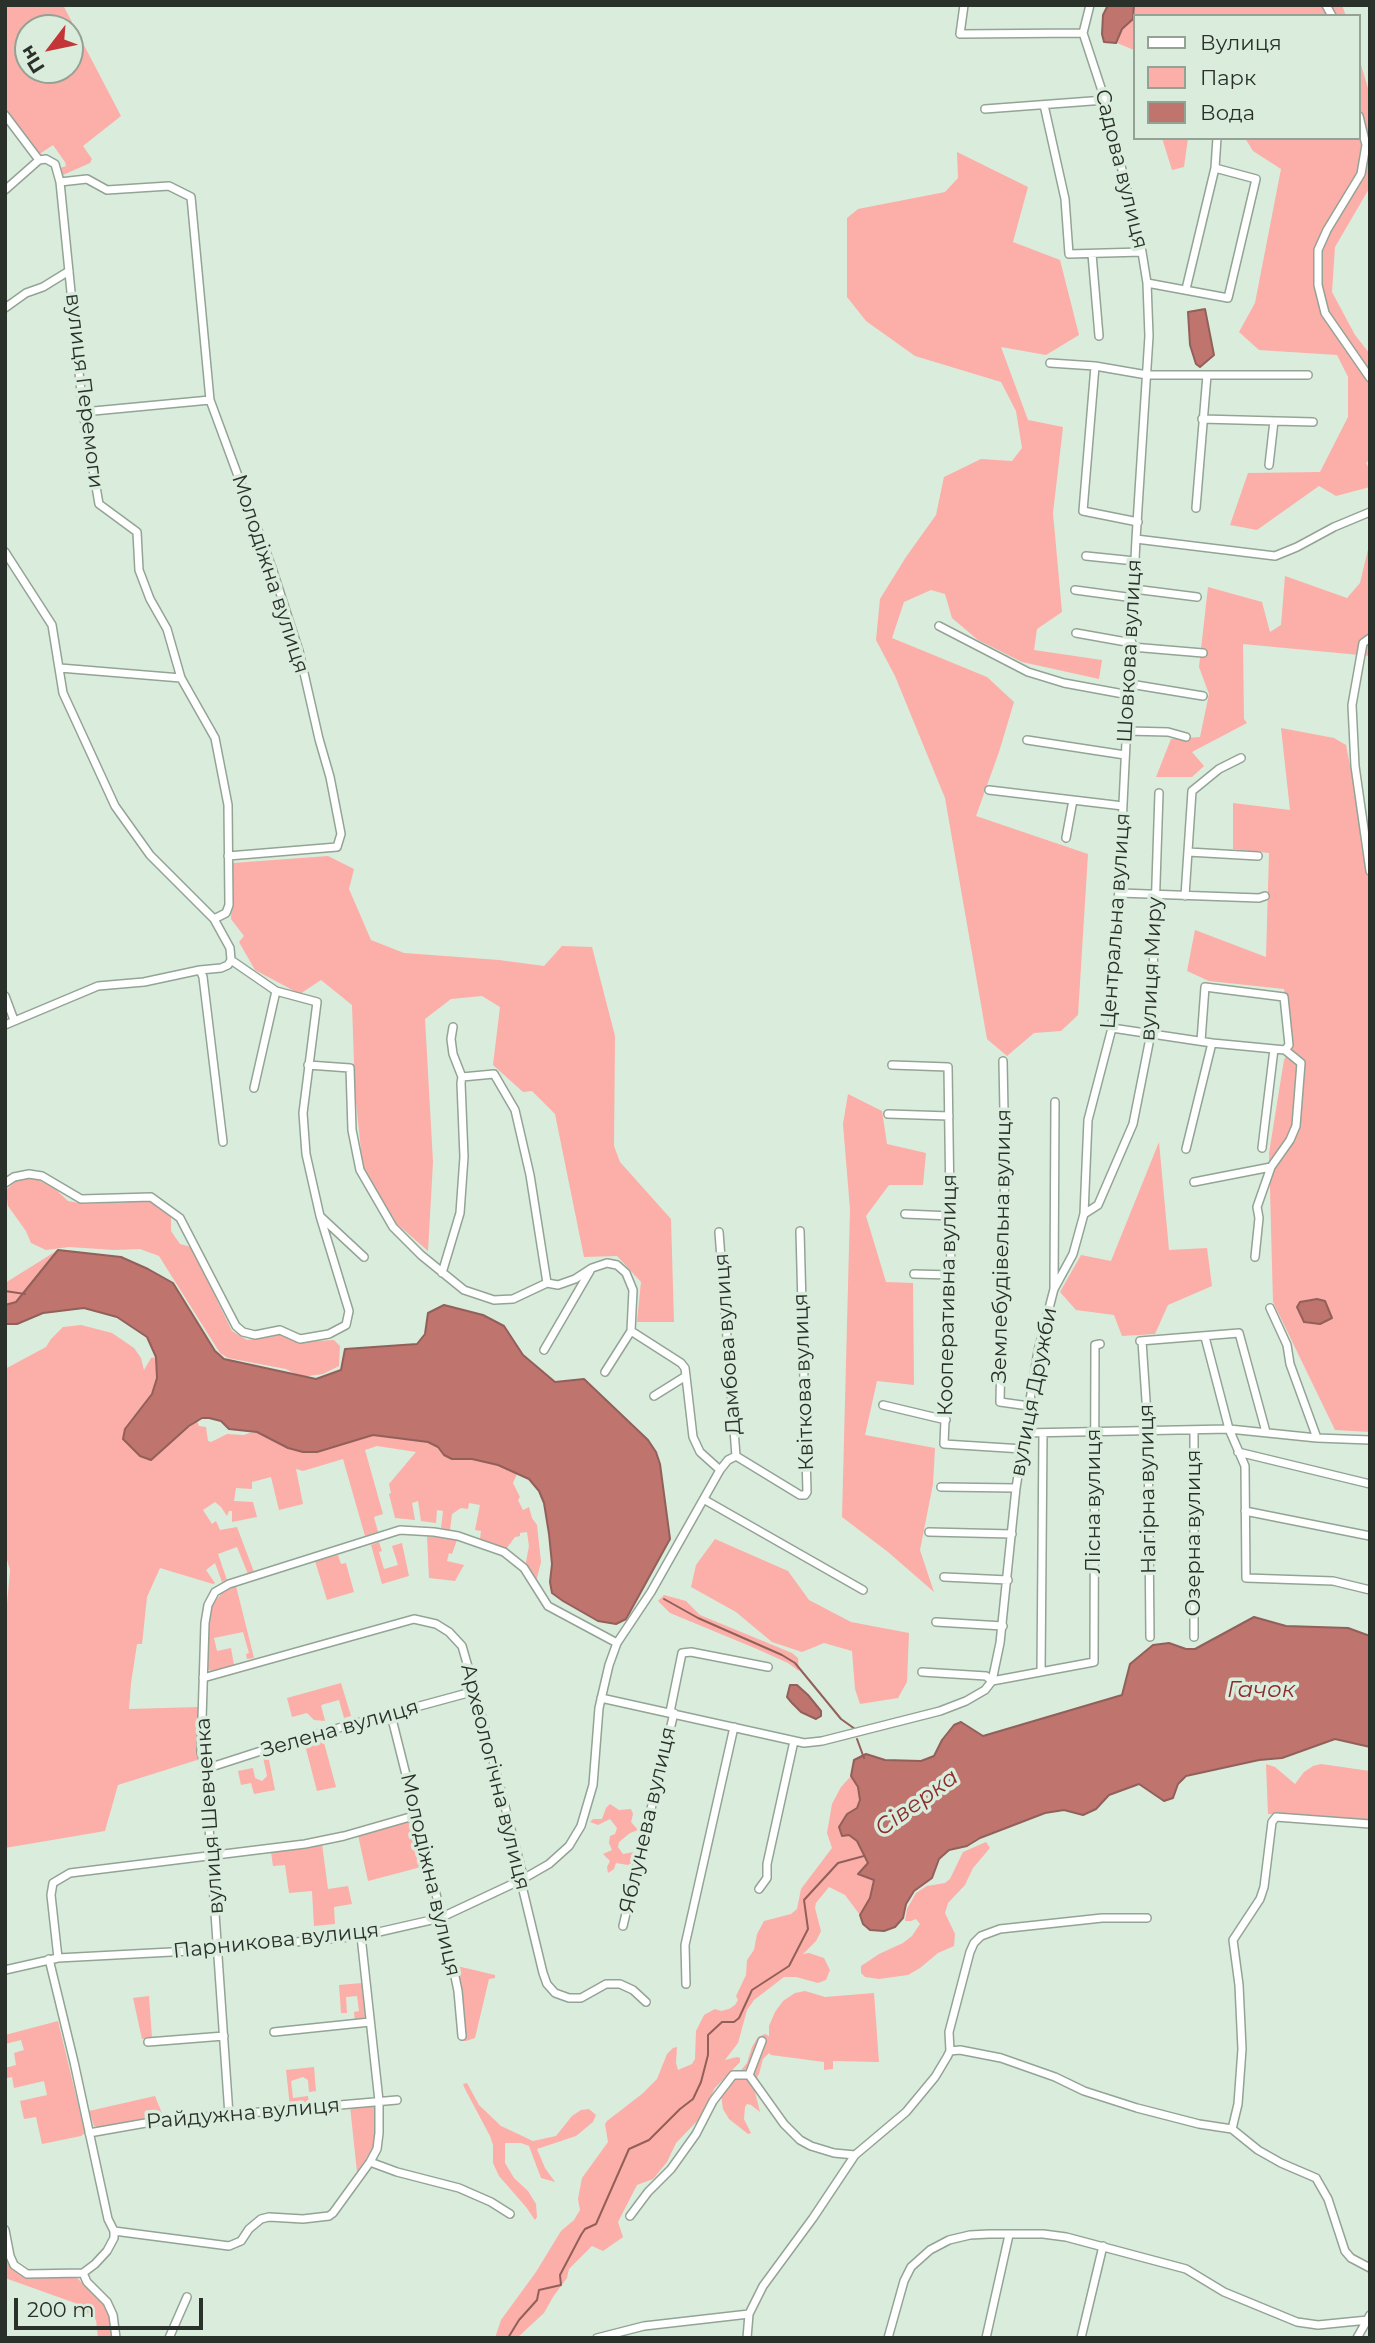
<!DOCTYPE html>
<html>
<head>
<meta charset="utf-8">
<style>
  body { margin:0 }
  #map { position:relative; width:1375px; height:2343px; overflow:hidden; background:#daecdc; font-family:Montserrat,sans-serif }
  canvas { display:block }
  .frame { position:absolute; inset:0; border:7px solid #2a312b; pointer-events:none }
  .legend { position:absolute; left:1133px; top:14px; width:228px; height:126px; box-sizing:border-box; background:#daecdc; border:2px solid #94a195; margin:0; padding:9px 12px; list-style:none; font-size:21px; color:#2a312b }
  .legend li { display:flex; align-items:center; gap:14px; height:35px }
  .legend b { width:35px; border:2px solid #94a195 }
  .north { position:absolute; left:14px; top:14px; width:70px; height:70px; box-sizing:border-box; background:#daecdc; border:2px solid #94a195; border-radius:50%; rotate:238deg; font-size:19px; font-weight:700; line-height:28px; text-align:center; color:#2a312b }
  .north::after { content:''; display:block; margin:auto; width:24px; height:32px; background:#c43538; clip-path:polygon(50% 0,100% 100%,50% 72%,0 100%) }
  .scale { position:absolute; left:14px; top:2298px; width:189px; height:32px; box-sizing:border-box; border:4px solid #2a312b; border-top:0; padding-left:9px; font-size:21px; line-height:24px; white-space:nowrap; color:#2a312b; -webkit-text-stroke:5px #daecdc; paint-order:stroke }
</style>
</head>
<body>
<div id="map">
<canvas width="1375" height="2343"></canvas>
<div class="frame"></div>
<ul class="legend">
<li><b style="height:9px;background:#fff"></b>Вулиця</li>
<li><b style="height:19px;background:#fcaea8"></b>Парк</li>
<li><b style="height:19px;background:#bf746e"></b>Вода</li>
</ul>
<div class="north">Пн</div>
<div class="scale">200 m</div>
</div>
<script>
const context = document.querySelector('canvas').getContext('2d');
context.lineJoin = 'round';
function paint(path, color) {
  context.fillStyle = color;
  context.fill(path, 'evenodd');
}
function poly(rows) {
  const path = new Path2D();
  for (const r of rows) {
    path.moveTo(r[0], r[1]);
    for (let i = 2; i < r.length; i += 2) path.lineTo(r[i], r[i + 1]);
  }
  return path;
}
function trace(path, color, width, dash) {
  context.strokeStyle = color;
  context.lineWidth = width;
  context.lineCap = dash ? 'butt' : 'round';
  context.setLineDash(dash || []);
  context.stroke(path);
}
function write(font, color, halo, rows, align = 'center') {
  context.font = font + ' Montserrat,sans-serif';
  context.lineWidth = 7;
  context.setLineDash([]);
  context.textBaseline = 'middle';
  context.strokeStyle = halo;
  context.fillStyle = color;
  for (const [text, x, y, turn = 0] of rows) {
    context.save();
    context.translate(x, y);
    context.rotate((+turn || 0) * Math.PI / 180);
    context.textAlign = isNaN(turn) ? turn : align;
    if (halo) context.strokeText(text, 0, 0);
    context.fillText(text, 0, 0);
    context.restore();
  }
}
const green = poly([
  [5,5,63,5,121,116,83,146,92,159,90,163,63,175,60,168,66,166,65,162,53,145,38,155,5,111],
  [28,28,70,28,70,70,28,70],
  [1108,5,1342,5,1346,16,1135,16,1135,54,1134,50,1117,43,1104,42,1102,34,1103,15],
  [1359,58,1370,95,1370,187,1335,247,1332,292,1355,335,1370,354,1370,459,1366,463,1370,470,1370,487,1336,496,1319,486,1257,530,1230,525,1248,473,1320,472,1348,417,1348,377,1337,355,1259,350,1239,332,1255,303,1281,169,1253,151,1245,138,1359,138],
  [1162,138,1188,138,1184,167,1172,170],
  [957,152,1028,187,1013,242,1060,260,1079,335,1046,355,1001,347,1028,420,1063,427,1053,513,1062,612,1037,629,1034,650,1102,660,1099,679,1022,662,978,640,952,618,945,594,931,590,904,602,892,638,987,677,1014,702,999,752,976,816,1088,854,1078,1015,1061,1031,1034,1033,1007,1056,987,1039,945,798,895,676,876,640,880,599,906,557,936,515,944,477,981,459,1012,461,1022,448,1016,411,1001,382,915,356,866,321,847,297,847,218,858,209,945,192,958,178],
  [1370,541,1370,656,1243,644,1244,719,1247,723,1192,752,1204,766,1192,777,1156,777,1171,739,1200,737,1209,694,1199,667,1208,587,1262,602,1270,632,1281,625,1285,576,1347,598,1360,583],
  [1281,728,1334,738,1346,745,1362,827,1370,894,1370,1432,1335,1430,1273,1302,1269,1153,1284,1060,1292,1046,1284,989,1209,981,1187,971,1195,930,1266,957,1269,853,1233,849,1233,803,1290,810],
  [328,856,354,869,349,889,371,940,404,953,499,960,544,966,562,946,592,947,615,1036,614,1146,620,1162,671,1219,674,1322,637,1322,641,1282,617,1256,584,1257,555,1114,532,1091,523,1092,493,1065,500,1007,482,996,451,999,425,1019,433,1162,428,1251,396,1223,363,1170,355,1092,352,1005,321,980,300,994,255,970,239,942,244,936,231,919,233,863],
  [848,1094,882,1111,887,1144,926,1153,923,1185,889,1185,866,1216,886,1282,913,1283,914,1385,877,1381,865,1435,935,1448,933,1484,920,1550,934,1592,888,1552,842,1517,850,1209,843,1124],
  [1159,1142,1169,1250,1207,1248,1212,1286,1168,1305,1155,1334,1122,1336,1114,1315,1076,1310,1060,1292,1081,1255,1111,1261],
  [33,1177,54,1188,68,1201,85,1204,151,1201,171,1217,171,1231,180,1244,191,1247,232,1331,247,1340,282,1334,301,1342,334,1340,340,1346,339,1366,323,1374,301,1377,286,1369,228,1358,220,1353,159,1256,140,1249,114,1250,69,1247,46,1250,31,1243,26,1231,8,1206,6,1190,16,1181],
  [58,1250,16,1302,5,1305,5,1283],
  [81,1325,112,1333,134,1348,141,1358,144,1370,151,1358,156,1357,157,1378,152,1394,150,1460,197,1421,199,1426,206,1427,208,1441,211,1442,227,1434,244,1435,249,1433,257,1432,288,1448,304,1452,317,1452,373,1435,428,1442,438,1447,444,1455,462,1460,472,1459,498,1465,517,1474,513,1483,520,1497,518,1500,523,1510,529,1507,532,1518,537,1525,541,1562,537,1578,535,1580,525,1567,529,1546,527,1532,520,1533,520,1536,515,1537,506,1549,480,1539,481,1531,475,1530,480,1505,469,1503,468,1509,461,1508,452,1514,450,1530,441,1528,443,1511,437,1510,436,1523,421,1521,418,1501,412,1503,415,1520,395,1518,389,1494,391,1493,389,1484,416,1452,377,1446,365,1450,383,1514,374,1517,378,1532,365,1536,343,1459,303,1471,296,1469,303,1504,279,1510,271,1477,252,1482,252,1489,236,1488,234,1501,253,1502,257,1517,232,1522,232,1511,229,1511,227,1516,221,1507,215,1502,203,1510,212,1524,216,1521,220,1530,237,1527,254,1572,248,1574,237,1547,218,1554,227,1580,222,1582,215,1563,206,1570,215,1583,213,1584,160,1568,147,1597,142,1644,137,1644,131,1683,129,1709,199,1707,197,1760,118,1785,105,1831,5,1848,5,1627,10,1570,5,1553,5,1369,46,1347,51,1339,63,1327],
  [427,1536,457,1540,452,1554,449,1553,447,1561,464,1565,455,1581,429,1578],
  [715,1539,788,1571,809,1600,851,1622,909,1633,907,1682,898,1698,860,1704,855,1689,852,1651,824,1643,802,1652,772,1642,736,1612,691,1587,696,1565],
  [379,1542,382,1551,379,1552,384,1569,398,1565,392,1546,402,1543,409,1576,382,1584,371,1545],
  [338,1555,341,1564,346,1563,354,1592,327,1600,315,1561],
  [236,1586,254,1658,247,1659,246,1654,249,1653,243,1632,214,1638,217,1651,231,1648,234,1665,211,1671,206,1668,207,1639,211,1606,222,1593],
  [664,1595,686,1601,700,1615,792,1653,798,1658,799,1671,788,1663,757,1649,670,1613,658,1601],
  [341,1683,351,1716,344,1718,339,1700,321,1705,325,1721,314,1720,307,1713,292,1717,287,1698],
  [323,1739,336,1787,317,1791,305,1745],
  [268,1755,275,1790,254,1794,251,1783,241,1785,238,1771,253,1768,255,1778,262,1781,267,1776,263,1757],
  [1266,1764,1275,1767,1295,1784,1304,1772,1313,1766,1321,1764,1370,1771,1370,1820,1268,1814],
  [851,1776,858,1787,860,1800,857,1808,846,1814,839,1827,842,1836,849,1835,857,1841,868,1863,858,1873,874,1879,870,1898,860,1915,845,1895,829,1887,816,1903,815,1908,821,1931,816,1941,803,1954,809,1953,824,1958,830,1970,826,1980,818,1983,796,1977,784,1977,754,2000,747,2010,738,2043,725,2060,737,2057,740,2058,740,2062,714,2089,705,2113,676,2143,667,2162,653,2179,637,2185,618,2222,623,2237,603,2251,592,2246,569,2269,567,2278,553,2297,544,2313,517,2338,495,2338,501,2320,536,2272,561,2231,574,2220,580,2210,578,2199,582,2178,608,2142,605,2124,607,2121,642,2094,657,2079,667,2054,673,2048,677,2047,676,2063,678,2070,692,2064,695,2059,696,2031,704,2015,715,2009,721,2011,729,2009,735,2005,738,2000,736,1996,746,1975,747,1960,754,1950,757,1934,764,1921,791,1914,797,1909,801,1889,832,1848,827,1833,832,1804,841,1787],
  [610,1804,619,1810,631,1809,633,1814,631,1822,638,1830,630,1833,619,1842,618,1847,623,1854,634,1852,631,1857,633,1862,628,1865,616,1863,614,1869,608,1873,607,1867,610,1861,603,1854,612,1850,609,1843,610,1836,615,1834,617,1828,610,1819,598,1825,590,1822,593,1819,602,1819,606,1808],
  [414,1819,425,1866,368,1881,358,1835],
  [986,1842,990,1848,973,1868,965,1885,948,1903,945,1913,955,1934,954,1946,938,1953,920,1968,908,1975,879,1979,865,1977,861,1973,861,1966,879,1954,903,1943,912,1936,920,1924,916,1919,911,1921,905,1921,907,1909,916,1893,927,1886,945,1883,950,1879,963,1852],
  [322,1844,328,1889,348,1886,352,1904,334,1907,335,1924,314,1926,312,1891,289,1893,285,1865,273,1866,271,1852],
  [453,1963,457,1966,495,1975,495,1978,489,1979,475,2038,466,2041,463,2041],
  [362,1983,365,2017,362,2020,355,2021,354,2012,359,2011,357,1996,346,1997,347,2013,341,2013,339,1985],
  [805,1991,825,1997,874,1993,879,2062,833,2061,833,2069,824,2070,824,2062,771,2055,769,2053,763,2059,759,2074,753,2084,760,2112,751,2105,747,2104,745,2107,744,2119,751,2133,748,2134,729,2119,723,2109,721,2095,747,2063,752,2047,758,2037,765,2034,769,2036,769,2026,775,2012,783,2001,795,1993],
  [149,1996,152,2038,142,2039,133,1998],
  [58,2021,85,2133,81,2136,42,2144,36,2117,24,2119,20,2101,47,2095,44,2081,14,2088,12,2077,7,2078,5,2068,16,2065,14,2053,24,2050,21,2040,5,2044,5,2035],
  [314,2067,316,2091,309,2092,308,2080,303,2077,291,2081,293,2098,308,2096,309,2105,290,2107,286,2070],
  [467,2083,479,2105,501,2126,533,2141,556,2136,572,2116,581,2110,589,2109,596,2115,593,2122,576,2136,537,2149,545,2168,555,2182,541,2178,529,2146,521,2143,505,2143,505,2163,514,2178,528,2191,536,2204,537,2217,535,2220,526,2207,499,2176,493,2163,493,2145,490,2136,465,2089,463,2084],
  [155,2096,163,2116,99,2128,94,2126,89,2111],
  [374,2104,376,2106,376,2132,374,2147,357,2172,350,2106],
  [5,2259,25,2276,31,2278,72,2276,78,2279,105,2304,110,2316,113,2338,98,2338,96,2320,89,2314,77,2310,75,2303,5,2278]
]);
const water = poly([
  [1108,5,1134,5,1133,19,1122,29,1116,43,1104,42,1102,34,1103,15,1108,5],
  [1205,309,1214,355,1200,367,1196,364,1190,345,1188,312,1205,309],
  [58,1250,121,1257,148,1269,173,1283,215,1351,224,1359,316,1379,341,1370,345,1349,417,1344,425,1334,428,1313,444,1305,483,1315,504,1326,523,1355,555,1382,584,1379,648,1440,656,1452,660,1464,670,1539,626,1619,616,1624,598,1621,563,1601,552,1593,550,1582,552,1564,549,1534,544,1503,539,1491,529,1479,498,1465,472,1459,452,1459,444,1455,438,1447,428,1442,373,1435,317,1452,303,1452,288,1448,257,1432,229,1429,221,1421,209,1418,202,1418,189,1426,151,1460,140,1456,123,1439,125,1429,152,1394,157,1378,156,1357,147,1337,117,1317,84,1308,43,1313,17,1324,5,1324,5,1305,16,1302,58,1250],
  [1317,1299,1325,1301,1332,1318,1320,1324,1304,1322,1297,1307,1300,1302,1317,1299],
  [1254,1617,1286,1626,1348,1628,1370,1636,1370,1747,1335,1739,1282,1758,1259,1760,1186,1776,1178,1784,1173,1798,1164,1801,1139,1784,1109,1795,1096,1809,1083,1815,1064,1810,1045,1813,980,1838,967,1846,949,1850,939,1859,932,1878,914,1891,906,1904,903,1918,895,1927,884,1931,870,1930,863,1924,860,1915,870,1898,874,1880,858,1874,868,1863,857,1841,849,1835,842,1836,839,1827,847,1814,857,1808,860,1800,858,1787,851,1776,854,1760,866,1754,885,1760,921,1761,934,1756,942,1740,954,1725,961,1722,983,1736,1122,1695,1130,1664,1153,1645,1169,1643,1186,1649,1195,1649,1254,1617],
  [790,1685,797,1685,808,1695,821,1711,821,1716,816,1719,801,1712,792,1703,787,1697,790,1685]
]);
const stream = poly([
  [5,1291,25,1294],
  [664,1599,698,1618,782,1655,795,1663,841,1719,855,1729],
  [857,1739,864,1758],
  [508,2338,519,2320,537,2300,539,2290,561,2285,560,2275,581,2235,585,2229,596,2224,629,2149,649,2140,680,2109,693,2099,701,2082,708,2055,708,2035,722,2022,734,2022,739,2018,752,1990,789,1966,808,1929,804,1900,838,1863,864,1856]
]);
const street = poly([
  [964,5,960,34,1083,33],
  [1326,5,1332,16],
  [1044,105,1065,199,1069,254,1142,252],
  [985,109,1105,100],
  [5,115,39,160],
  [1359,116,1366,145,1361,174,1327,230,1318,250,1318,285,1325,313,1370,378],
  [60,182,87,179,107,190,169,186,191,197,210,400,272,568,299,651,319,739,330,777,341,834,337,847,228,856],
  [5,190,39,160,46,159,55,164,60,182,83,412,99,504,137,532,139,570,150,599,167,629,181,678,215,738,228,805,229,905,226,913,214,919],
  [1092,254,1099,336],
  [1147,283,1228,298,1256,179,1215,168],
  [1186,289,1215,168,1217,138],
  [5,308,26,293,43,287,69,271],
  [1050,363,1095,366,1147,375,1308,375],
  [1095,366,1083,511,1138,522],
  [83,412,210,400],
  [1202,419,1313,422],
  [1269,465,1274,421],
  [1196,508,1207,375],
  [1136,539,1275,556,1297,547,1334,527,1370,512],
  [5,552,52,625,63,693,115,806,150,855,214,919,230,948,231,960],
  [1086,556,1135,561],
  [1134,589,1197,597],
  [1075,590,1134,598],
  [939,626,1028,672,1064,683,1129,695],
  [1076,633,1132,643],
  [1370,638,1363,643,1352,705,1355,766,1370,871],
  [1132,647,1203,653],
  [60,668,181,678],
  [1130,684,1203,696],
  [1127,731,1168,732,1186,737],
  [1027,740,1125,755],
  [989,790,1123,806],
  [1066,838,1073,800],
  [1188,852,1258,856],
  [1120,893,1259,898,1265,896],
  [1185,896,1192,791,1219,769,1241,758],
  [200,970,221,968,228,965,231,960],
  [5,996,14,1020],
  [5,1025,98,986,144,982,200,970,203,977,223,1142],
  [1112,1028,1212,1043,1285,1050,1301,1063,1296,1126,1290,1140,1271,1167,1257,1207,1259,1218,1255,1257],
  [1201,1041,1205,987,1284,997,1289,1045,1285,1050],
  [1003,1061,1005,1162,1000,1402,1029,1406],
  [892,1065,948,1067,951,1275,944,1444,1023,1449],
  [462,1077,494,1074,515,1110,530,1175,547,1283],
  [254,1088,276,991],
  [888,1114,949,1116],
  [1262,1148,1274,1049],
  [1186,1149,1212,1043],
  [1194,1182,1271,1167],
  [5,1183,14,1177,29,1174,42,1176,81,1199,151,1197,180,1218,236,1326,243,1332,255,1335,280,1330,300,1339,329,1334,346,1325,349,1311,320,1216,306,1154,303,1113,317,1002,276,991,231,960],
  [905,1214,951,1216],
  [1084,1214,1098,1205,1133,1124,1151,1033,1159,793],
  [321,1217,364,1257],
  [719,1232,736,1456],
  [442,1273,460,1213,464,1157,461,1083,462,1077,453,1054,451,1039,453,1027],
  [914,1274,951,1275],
  [1054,1289,1073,1254,1084,1214,1088,1120,1112,1028,1136,539,1149,336,1147,283,1142,252,1105,100,1083,33,1090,5],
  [1270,1308,1287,1345,1290,1364,1317,1438],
  [1205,1337,1229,1429,1245,1466,1246,1578,1333,1581,1370,1590],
  [1140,1341,1239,1333,1266,1432],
  [1142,1341,1148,1430,1150,1637],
  [544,1350,590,1271],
  [605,1372,631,1331],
  [654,1396,686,1376],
  [883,1405,946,1420],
  [1194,1430,1194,1637],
  [1025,1433,1229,1429,1317,1438,1370,1440],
  [1238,1452,1370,1484],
  [736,1456,800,1495,805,1495,807,1492,800,1231],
  [720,1470,728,1460,736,1456],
  [941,1487,1016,1488],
  [705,1500,863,1590],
  [1245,1511,1370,1536],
  [929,1532,1012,1534],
  [944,1577,1008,1580],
  [936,1622,1003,1626],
  [922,1672,986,1676,992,1681],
  [1041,1672,1043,1433],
  [203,1678,414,1619,436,1624,449,1632,462,1646,475,1691,522,1872,522,1886,543,1973,547,1984,555,1993,569,1998,581,1998,606,1984,620,1984,633,1990,646,2002],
  [992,1681,1094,1662,1095,1345,1100,1344],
  [601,1698,804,1743,822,1741,940,1711,966,1701,985,1690,992,1681,1000,1643,1016,1488,1029,1406,1038,1351,1054,1289,1055,1102],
  [670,1712,682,1653,691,1652,768,1667],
  [391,1715,440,1910,440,1924,453,1967,458,1991,462,2036],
  [205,1769,298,1739,475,1691],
  [759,1889,767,1878,767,1864,794,1741],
  [623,1926,674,1713],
  [58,1958,51,1895,53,1883,70,1873,305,1844,344,1836,417,1815],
  [49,1959,74,2062,108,2219,114,2231],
  [5,1970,58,1958,209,1950,361,1936,440,1918,521,1880,549,1864,569,1846,581,1826,593,1785,599,1708,609,1665,617,1643,651,1592,720,1470,700,1452,693,1437,685,1368,681,1363,631,1331,633,1290,626,1273,617,1265,607,1263,592,1268,575,1279,558,1285,547,1283,513,1299,494,1300,464,1290,421,1255,393,1227,360,1170,352,1130,350,1068,308,1065],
  [686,1984,685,1945,734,1727],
  [274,2032,370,2022],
  [148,2042,224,2036],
  [950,2051,960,2050,1001,2058,1055,2077,1084,2091,1137,2108,1199,2124,1232,2129,1258,2150,1281,2163,1316,2178,1328,2199,1345,2251,1351,2258,1370,2268],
  [749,2075,784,2124,800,2140,811,2146,834,2153,855,2155],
  [229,2115,205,1769,201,1752,205,1623,208,1605,215,1592,229,1584,400,1530,434,1532,458,1536,504,1552,524,1568,548,1606,617,1643],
  [1232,2129,1238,2104,1242,2049,1239,1985,1233,1940,1260,1899,1264,1887,1272,1822,1276,1817,1370,1824],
  [89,2133,157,2121,397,2100],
  [370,2162,397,2172,459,2188,491,2202,510,2214],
  [630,2216,648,2192,671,2169,696,2134,713,2101,733,2075,749,2075,762,2041],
  [5,2230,10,2256,14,2265,27,2274,83,2273,95,2264,107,2251,114,2238,114,2231],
  [114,2231,229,2246,241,2241,249,2229,261,2219,269,2217,303,2219,329,2216,333,2213,370,2162,377,2149,379,2133,379,2101,361,1936],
  [83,2273,87,2282,107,2302,113,2315,116,2338],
  [169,2338,187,2297],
  [597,2338,644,2326,749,2314],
  [747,2338,749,2314,763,2286,813,2218,855,2155,906,2112,935,2077,947,2057,950,2051,949,2032,970,1952,974,1943,981,1936,1000,1929,1102,1918,1147,1918],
  [888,2338,904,2281,911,2267,930,2250,949,2240,970,2235,989,2234,1043,2234,1066,2237,1186,2269,1224,2292,1297,2322,1318,2325,1368,2320],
  [986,2338,1009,2235],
  [1081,2338,1103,2246],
  [1357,2338,1370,2315]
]);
const streetNames = [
  ["Садова вулиця",1121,169,76],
  ["вулиця Перемоги",84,391,83],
  ["Молодіжна вулиця",270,574,72],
  ["Шовкова вулиця",1130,651,-87],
  ["Центральна вулиця",1116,921,-86],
  ["вулиця Миру",1152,969,-87],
  ["Землебудівельна вулиця",1002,1246,-89],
  ["Кооперативна вулиця",948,1295,-89],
  ["Дамбова вулиця",728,1344,-94],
  ["Квіткова вулиця",804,1382,-92],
  ["вулиця Дружби",1034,1392,-79],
  ["Нагірна вулиця",1148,1489,-91],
  ["Лісна вулиця",1094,1501,-90],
  ["Озерна вулиця",1194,1533,-90],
  ["Зелена вулиця",340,1729,-16],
  ["Археологічна вулиця",495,1777,76],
  ["вулиця Шевченка",210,1816,-94],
  ["Яблунева вулиця",648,1820,-77],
  ["Молодіжна вулиця",430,1875,77],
  ["Парникова вулиця",276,1941,-6],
  ["Райдужна вулиця",243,2114,-5]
];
const waterNames = [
  ["Гачок",1261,1690],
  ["Сіверка",917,1803,-36]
];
paint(green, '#fcaea8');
paint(water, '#bf746e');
trace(water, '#92605a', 2);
trace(stream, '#92605a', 2);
trace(street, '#93a495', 10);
trace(street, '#fff', 7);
write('21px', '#2a312b', '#daecdc', streetNames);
write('italic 23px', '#8a2e2d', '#daecdc', waterNames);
</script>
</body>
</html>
